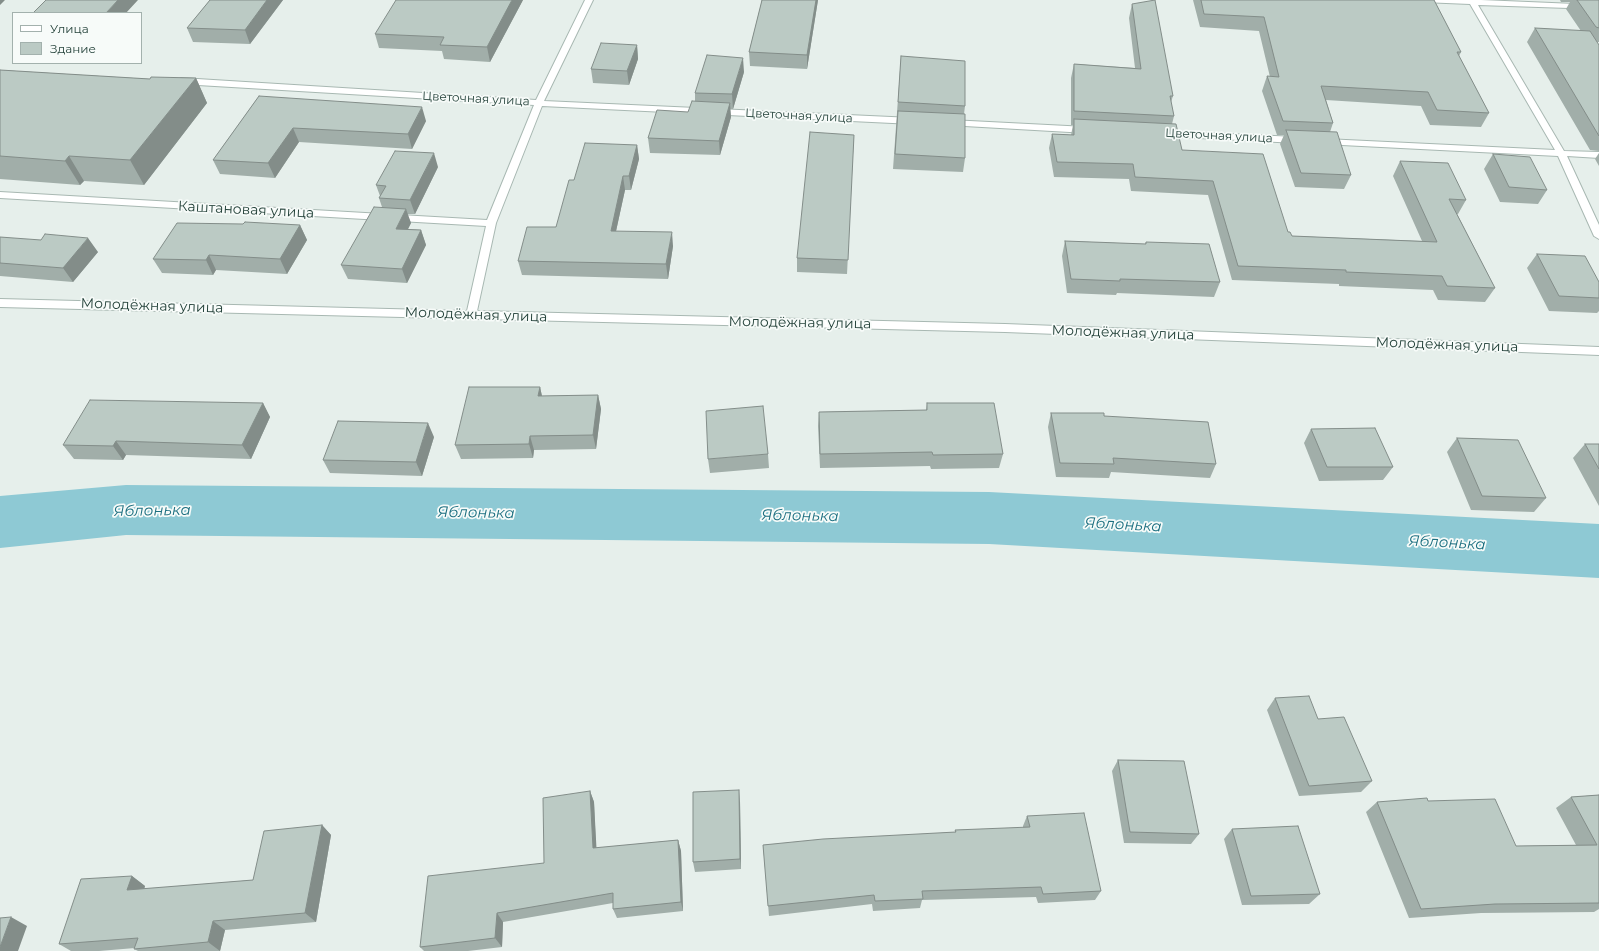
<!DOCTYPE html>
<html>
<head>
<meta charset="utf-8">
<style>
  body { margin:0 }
  #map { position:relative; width:1599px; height:951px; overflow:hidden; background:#e6efeb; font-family:Montserrat,sans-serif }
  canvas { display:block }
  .legend { position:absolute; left:12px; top:12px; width:130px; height:52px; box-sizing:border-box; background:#f7fbf9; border:1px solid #a3b1ad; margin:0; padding:5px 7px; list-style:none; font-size:12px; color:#24423a }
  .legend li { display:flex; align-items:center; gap:8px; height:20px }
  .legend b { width:20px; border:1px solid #a3b1ad }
</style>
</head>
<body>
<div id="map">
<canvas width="1599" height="951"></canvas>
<ul class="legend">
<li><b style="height:5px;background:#fff"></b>Улица</li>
<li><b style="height:11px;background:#bbcac4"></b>Здание</li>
</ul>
</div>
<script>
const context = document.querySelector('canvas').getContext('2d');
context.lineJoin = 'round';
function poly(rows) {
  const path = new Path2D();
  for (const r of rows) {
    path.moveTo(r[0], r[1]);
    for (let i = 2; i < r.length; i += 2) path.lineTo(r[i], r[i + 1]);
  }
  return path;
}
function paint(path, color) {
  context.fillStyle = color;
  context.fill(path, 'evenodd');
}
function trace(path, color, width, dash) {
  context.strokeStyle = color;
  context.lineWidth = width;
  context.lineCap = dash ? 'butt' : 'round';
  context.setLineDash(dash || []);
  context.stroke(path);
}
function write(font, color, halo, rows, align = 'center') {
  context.font = font + ' Montserrat,sans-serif';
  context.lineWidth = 3.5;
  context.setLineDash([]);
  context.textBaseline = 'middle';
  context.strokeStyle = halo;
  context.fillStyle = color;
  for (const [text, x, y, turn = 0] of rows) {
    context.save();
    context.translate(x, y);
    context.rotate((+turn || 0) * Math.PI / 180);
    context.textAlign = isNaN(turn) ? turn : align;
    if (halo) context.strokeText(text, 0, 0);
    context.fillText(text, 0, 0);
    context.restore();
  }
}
const river = poly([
  [126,485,989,492,1599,524,1599,578,989,544,126,535,0,548,0,496,126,485]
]);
const street = poly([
  [585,0,593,0,544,101,913,118,917,121,913,124,542,106,496,223,477,311,1005,324,1599,347,1599,355,1005,332,0,307,0,299,467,311,486,226,0,198,0,192,487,220,534,105,181,84,177,81,181,78,536,100,585,0],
  [1418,0,1481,0,1599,5,1599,9,1478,5,1564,151,1599,152,1599,158,1567,156,1599,225,1599,239,1594,236,1558,156,1322,144,1320,142,1325,139,1555,150,1470,4,1422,2,1418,0],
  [950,120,1087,127,1091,130,1087,133,947,125,947,121,950,120],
  [1163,131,1297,137,1302,140,1297,143,1160,136,1160,132,1163,131]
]);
const wall = poly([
  [210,0,283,0,250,44,193,42,187,28],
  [523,0,490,62,444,59,442,51,379,48,375,34],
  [762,0,818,0,807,69,750,66,749,52],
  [1193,0,1434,0,1461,52,1459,56,1489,113,1481,127,1430,125,1421,106,1326,100,1333,123,1330,132,1351,175,1344,189,1295,187,1280,144,1284,135,1277,135,1262,91,1267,76,1270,77,1259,31,1200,27],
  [1560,0,1599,0,1599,42,1597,42,1599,45,1599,151,1590,150,1527,42,1535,28,1581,31,1566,9,1570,2,1561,2],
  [1132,4,1173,96,1171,102,1174,116,1172,124,1182,150,1292,236,1422,241,1393,176,1400,161,1466,200,1458,214,1457,214,1495,288,1485,302,1438,300,1433,290,1339,286,1339,284,1232,280,1208,195,1131,191,1129,179,1054,177,1049,148,1052,134,1071,135,1073,125,1071,125,1071,78,1074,64,1135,68,1129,18],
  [637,45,638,59,629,85,593,83,591,69],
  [901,56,965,106,964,114,965,158,963,172,893,169],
  [0,70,150,79,196,78,207,103,144,185,84,181,80,185,0,179],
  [744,72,733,109,730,109,731,117,720,155,650,153,648,138,688,112,695,101,695,93],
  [259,96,426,121,412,149,299,142,275,178,220,174,213,160],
  [854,135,847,274,797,272,797,258],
  [637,145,639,159,631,190,625,190,616,231,673,246,668,279,522,275,518,261,556,227,574,180],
  [1599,153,1599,166,1595,159],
  [1493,154,1547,190,1538,204,1500,202,1484,169],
  [438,167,415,214,407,214,411,223,408,229,421,230,426,245,407,283,348,279,341,265,382,207,379,198,380,196,376,185],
  [243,224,300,225,307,240,287,274,216,270,213,275,162,273,153,259],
  [0,237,98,252,73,282,0,276],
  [1065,241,1145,244,1146,242,1220,282,1214,297,1117,293,1116,295,1067,293,1062,256],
  [1537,254,1599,282,1599,311,1597,313,1549,311,1527,268],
  [540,387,542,396,598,395,601,409,596,449,534,450,533,458,461,459,455,445],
  [263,403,270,417,251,459,126,455,123,460,74,459,63,445],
  [927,403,1003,454,999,468,931,469,930,466,820,468,818,426,819,412,926,410],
  [1051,413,1104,416,1216,464,1210,478,1111,472,1109,478,1056,477,1048,427],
  [1311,429,1393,467,1383,480,1319,481,1304,443],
  [434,437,422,476,330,473,323,460],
  [1457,438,1546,498,1534,512,1471,510,1447,452],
  [1585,444,1599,444,1599,506,1573,458],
  [768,454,769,468,710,473,708,459],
  [1275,698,1318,719,1372,781,1361,792,1299,796,1267,710],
  [1118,760,1199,834,1191,844,1124,843,1112,771],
  [590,791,594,802,596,848,678,840,681,851,683,911,617,918,613,909,613,903,503,922,502,947,468,951,424,951,420,947,544,863],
  [1599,795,1599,909,1594,912,1481,913,1409,918,1366,812,1377,802,1428,801,1516,846,1576,845,1556,808,1571,797],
  [740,801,741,869,695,872,693,862],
  [1027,816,1101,891,1095,900,1038,903,1036,897,922,900,920,908,873,911,872,904,769,916,763,845,955,832,955,830,1023,828,1023,826],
  [322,825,331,835,316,922,225,930,220,951,138,951,134,949,135,948,99,951,71,951,59,944,132,876,145,886,144,889,253,880],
  [1232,829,1320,894,1309,904,1242,905,1224,839]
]);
const shadedWall = poly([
  [0,0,5,0,0,5],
  [118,0,138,0,126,13,106,13],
  [267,0,283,0,250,44,245,30],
  [512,0,523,0,490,62,487,47],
  [816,0,818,0,807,69,807,55],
  [637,45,638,59,629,85,627,71],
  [743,58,744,72,733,109,732,94],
  [196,78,207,103,144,185,130,160],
  [730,103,731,117,720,155,719,141],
  [422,107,426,121,412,149,408,134],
  [293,128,299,142,275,178,268,163],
  [637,145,639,159,631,190,629,176],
  [434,153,438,167,415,214,410,200],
  [69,156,84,181,80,185,65,161],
  [623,176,625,190,613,245,611,231],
  [406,209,411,223,401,243,396,229],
  [300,225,307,240,287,274,280,259],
  [421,230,426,245,407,283,402,269],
  [672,232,673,246,668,279,666,264],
  [88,238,98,252,73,282,63,268],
  [209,255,216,270,213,275,206,260],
  [540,387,543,401,538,396],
  [598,395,601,409,596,449,593,435],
  [263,403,270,417,251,459,242,445],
  [428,423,434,437,422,476,416,462],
  [530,436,534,450,533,458,529,444],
  [116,441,126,455,123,460,113,446],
  [739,790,740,801,741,869,740,859],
  [590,791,594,802,597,858,593,848],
  [322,825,331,835,316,922,305,913],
  [678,840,681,851,683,911,681,902],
  [132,876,145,886,141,900,127,890],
  [497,913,503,922,502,947,495,938],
  [11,917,27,926,18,951,0,951,0,947],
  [213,921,225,930,220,951,208,942]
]);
const building = poly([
  [46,0,118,0,106,13,33,13,46,0],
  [210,0,267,0,245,30,187,28,210,0],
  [396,0,512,0,487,47,440,45,444,37,375,34,396,0],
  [762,0,816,0,807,55,749,52,762,0],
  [1155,0,1173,96,1170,96,1174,116,1074,111,1074,64,1141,69,1132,4,1155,0],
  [1201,0,1434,0,1461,52,1457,52,1489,113,1437,110,1428,92,1321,86,1333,123,1283,121,1267,76,1279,77,1264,17,1204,14,1201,0],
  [1577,0,1599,0,1599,28,1596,27,1577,0],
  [1535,28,1590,31,1599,45,1599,136,1535,28],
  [601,43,637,45,627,71,591,69,601,43],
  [707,55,743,58,732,94,695,93,707,55],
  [901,56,965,61,965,106,898,102,901,56],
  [0,70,150,79,151,77,196,78,130,160,69,156,65,161,0,156,0,70],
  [259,96,422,107,408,134,293,128,268,163,213,160,259,96],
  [692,101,730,103,719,141,648,138,657,110,688,112,692,101],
  [898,111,965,114,965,158,895,154,898,111],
  [1074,119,1176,124,1182,150,1263,154,1288,232,1290,232,1292,236,1437,242,1400,161,1448,163,1466,200,1449,199,1495,288,1447,286,1442,276,1346,272,1346,270,1238,266,1213,181,1135,177,1133,164,1057,162,1052,134,1074,135,1074,119],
  [1286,130,1337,132,1351,175,1301,173,1286,130],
  [810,132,854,135,848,260,797,258,810,132],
  [585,143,637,145,629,176,623,176,611,231,672,232,666,264,518,261,527,227,556,227,569,180,574,180,585,143],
  [395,151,434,153,410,200,379,198,386,186,376,185,395,151],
  [1493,154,1530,157,1547,190,1509,187,1493,154],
  [374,207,406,209,396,229,421,230,402,269,341,265,374,207],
  [245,222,300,225,280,259,209,255,206,260,153,259,177,223,243,224,245,222],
  [45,234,88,238,63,268,0,263,0,237,41,240,45,234],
  [1065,241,1146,244,1146,242,1209,244,1220,282,1120,279,1120,281,1071,279,1065,241],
  [1537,254,1585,256,1599,282,1599,298,1559,296,1537,254],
  [469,387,540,387,538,396,598,395,593,435,530,436,529,444,455,445,469,387],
  [90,400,263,403,242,445,116,441,113,446,63,445,90,400],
  [927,403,994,403,1003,454,933,455,932,452,820,454,819,412,927,410,927,403],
  [763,406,768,454,708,459,706,411,763,406],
  [1051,413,1104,413,1104,416,1208,422,1216,464,1113,458,1114,464,1060,463,1051,413],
  [338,421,428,423,416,462,323,460,338,421],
  [1375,428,1393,467,1327,467,1311,429,1375,428],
  [1457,438,1518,440,1546,498,1482,496,1457,438],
  [1585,444,1599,444,1599,469,1585,444],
  [1309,696,1318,719,1344,717,1372,781,1309,786,1275,698,1309,696],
  [1118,760,1184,761,1199,834,1130,832,1118,760],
  [739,790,740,859,693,862,693,792,739,790],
  [590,791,593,848,678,840,681,902,613,909,613,893,497,913,495,938,420,947,428,876,544,863,543,798,590,791],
  [1599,795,1599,903,1495,904,1421,909,1377,802,1427,798,1428,801,1495,799,1516,846,1597,845,1571,797,1599,795],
  [1084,813,1101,891,1043,894,1041,887,922,891,923,899,875,901,874,895,768,906,763,845,823,839,956,832,955,830,1030,827,1027,816,1084,813],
  [322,825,305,913,213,921,208,942,134,949,138,938,59,944,81,879,132,876,127,890,253,880,264,831,322,825],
  [1298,826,1320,894,1251,896,1232,829,1298,826],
  [11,917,0,947,0,918,11,917]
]);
const farStreetnames = [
  ["Цветочная улица",476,99,3],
  ["Цветочная улица",799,116,3],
  ["Цветочная улица",1219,136,3]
];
const streetNames = [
  ["Каштановая улица",246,210,3],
  ["Молодёжная улица",152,306,2],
  ["Молодёжная улица",476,315,2],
  ["Молодёжная улица",800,323,1],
  ["Молодёжная улица",1123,333,2],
  ["Молодёжная улица",1447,345,2]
];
const waterNames = [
  ["Яблонька",152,511,-1],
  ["Яблонька",476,513,1],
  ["Яблонька",800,516,1],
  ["Яблонька",1123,525,3],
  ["Яблонька",1447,543,3]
];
paint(river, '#8ec9d4');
trace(street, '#a8b8b2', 2);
paint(street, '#fff');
paint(wall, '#a1aea9');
paint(shadedWall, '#838d89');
paint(building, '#bbcac4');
trace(building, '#838d89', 1);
write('12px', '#24423a', '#f7fbf9', farStreetnames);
write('14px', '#24423a', '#f7fbf9', streetNames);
write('italic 15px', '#1c6f80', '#f7fbf9', waterNames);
</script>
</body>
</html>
